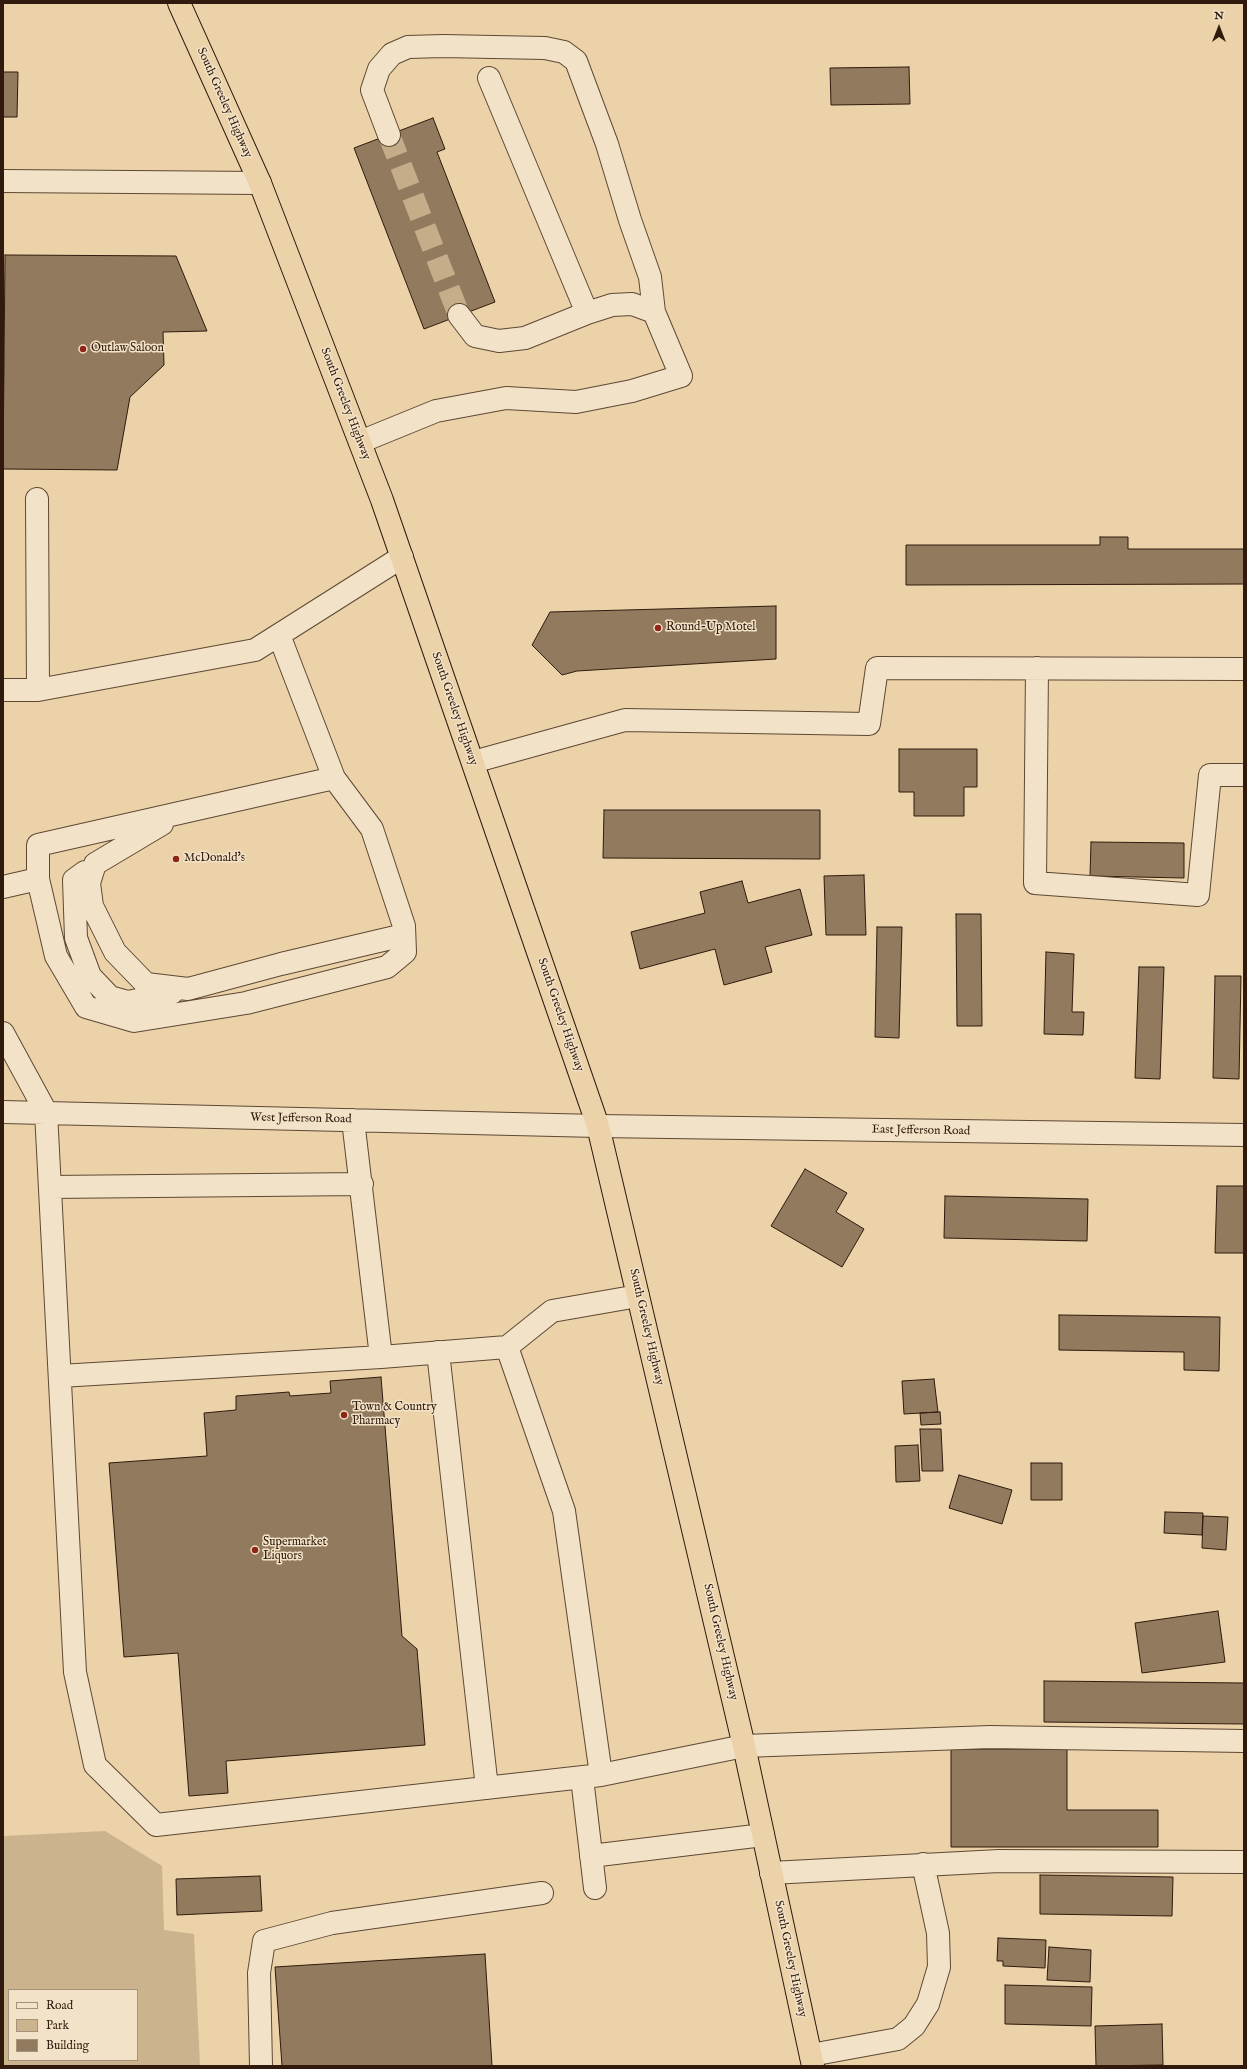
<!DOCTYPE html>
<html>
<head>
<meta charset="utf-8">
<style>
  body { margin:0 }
  #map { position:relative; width:1247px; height:2069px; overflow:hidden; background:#ebd2a9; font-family:"IM FELL English",serif }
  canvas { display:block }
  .frame { position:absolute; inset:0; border:4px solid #2f1a0d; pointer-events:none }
  .legend { position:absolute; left:8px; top:1989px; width:130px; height:72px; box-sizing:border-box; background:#f2e2c7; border:1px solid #a4927d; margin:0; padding:5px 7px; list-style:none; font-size:12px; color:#2f1a0d }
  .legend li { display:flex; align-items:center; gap:8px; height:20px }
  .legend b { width:20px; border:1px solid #a4927d }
  .north { position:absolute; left:1199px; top:8px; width:40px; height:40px; -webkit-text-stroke:3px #f2e2c7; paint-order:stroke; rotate:0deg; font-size:11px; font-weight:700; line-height:16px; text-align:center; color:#2f1a0d }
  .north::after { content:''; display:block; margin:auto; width:14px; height:18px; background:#2f1a0d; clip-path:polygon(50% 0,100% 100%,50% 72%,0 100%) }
</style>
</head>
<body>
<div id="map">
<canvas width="1247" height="2069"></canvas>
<div class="frame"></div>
<ul class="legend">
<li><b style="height:5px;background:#f2e2c7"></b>Road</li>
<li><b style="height:11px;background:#cbb38e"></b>Park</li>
<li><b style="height:11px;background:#917a5e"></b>Building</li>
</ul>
<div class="north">N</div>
</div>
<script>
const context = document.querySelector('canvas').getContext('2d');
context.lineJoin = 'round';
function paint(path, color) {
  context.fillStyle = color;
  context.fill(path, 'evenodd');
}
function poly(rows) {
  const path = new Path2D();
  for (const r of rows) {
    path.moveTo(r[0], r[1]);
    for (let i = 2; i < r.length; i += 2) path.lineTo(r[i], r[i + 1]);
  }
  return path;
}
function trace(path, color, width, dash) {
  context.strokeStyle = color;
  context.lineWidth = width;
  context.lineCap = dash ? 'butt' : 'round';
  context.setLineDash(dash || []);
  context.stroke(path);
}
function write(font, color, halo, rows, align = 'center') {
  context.font = font + ' "IM FELL English",serif';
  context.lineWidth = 3;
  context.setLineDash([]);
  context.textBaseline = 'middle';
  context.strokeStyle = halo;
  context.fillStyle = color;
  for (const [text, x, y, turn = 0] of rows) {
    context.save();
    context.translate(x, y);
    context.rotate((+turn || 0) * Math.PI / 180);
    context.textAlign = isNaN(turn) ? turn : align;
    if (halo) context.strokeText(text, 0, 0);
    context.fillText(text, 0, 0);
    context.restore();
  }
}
const green = poly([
  [105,1831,162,1866,164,1930,194,1934,200,2066,3,2066,3,1836],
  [9,1990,137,1990,137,2060,9,2060]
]);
const building = poly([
  [909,67,910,104,831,105,830,68,909,67],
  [3,72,18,72,17,117,3,117,3,72],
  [433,118,445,149,437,152,495,302,424,329,354,148,433,118],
  [5,255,176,256,207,331,163,332,164,365,130,397,117,470,3,469,5,255],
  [1100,537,1128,537,1128,549,1244,549,1244,584,906,585,906,545,1100,545,1100,537],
  [776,606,776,659,577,671,562,675,532,645,550,612,776,606],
  [899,749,977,749,977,787,964,787,964,816,914,816,914,792,899,792,899,749],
  [604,810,820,810,820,859,603,858,604,810],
  [1091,842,1184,843,1184,878,1090,876,1091,842],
  [864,875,866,935,826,935,824,876,864,875],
  [742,881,748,903,800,889,812,935,765,947,772,972,724,985,715,949,640,969,631,932,705,913,700,892,742,881],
  [956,914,981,914,982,1026,957,1026,956,914],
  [877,927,902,927,899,1038,875,1037,877,927],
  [1046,952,1074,954,1072,1012,1084,1012,1083,1035,1044,1034,1046,952],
  [1139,967,1164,967,1160,1079,1135,1078,1139,967],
  [1215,976,1241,976,1239,1079,1213,1078,1215,976],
  [805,1169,847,1193,836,1212,864,1229,842,1267,771,1226,805,1169],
  [1217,1186,1244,1186,1244,1253,1215,1253,1217,1186],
  [945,1196,1088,1199,1087,1241,944,1238,945,1196],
  [1059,1315,1220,1317,1219,1371,1184,1370,1184,1352,1059,1350,1059,1315],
  [381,1377,402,1636,417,1649,425,1745,226,1761,228,1793,189,1796,178,1653,124,1657,109,1463,207,1456,204,1413,236,1410,236,1396,289,1392,290,1396,331,1393,330,1381,381,1377],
  [934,1379,938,1412,904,1414,902,1381,934,1379],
  [940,1412,941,1424,921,1425,920,1413,940,1412],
  [920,1429,941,1429,943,1471,922,1471,920,1429],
  [918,1445,920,1481,896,1482,895,1446,918,1445],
  [1031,1463,1062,1463,1062,1500,1031,1500,1031,1463],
  [959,1475,1012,1490,1002,1524,949,1508,959,1475],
  [1165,1512,1203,1513,1202,1535,1164,1533,1165,1512],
  [1203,1516,1228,1517,1226,1550,1202,1548,1203,1516],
  [1218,1611,1225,1662,1142,1673,1135,1623,1218,1611],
  [1044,1681,1244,1683,1244,1724,1044,1722,1044,1681],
  [951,1749,1067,1749,1067,1810,1158,1810,1158,1847,951,1847,951,1749],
  [1040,1875,1173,1877,1172,1916,1040,1914,1040,1875],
  [260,1876,262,1911,177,1915,176,1879,260,1876],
  [998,1938,1046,1940,1045,1968,1003,1966,1003,1961,997,1961,998,1938],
  [1049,1947,1091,1950,1090,1982,1047,1980,1049,1947],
  [485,1954,492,2066,282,2066,275,1967,485,1954],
  [1005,1985,1092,1987,1091,2026,1005,2024,1005,1985],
  [1162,2024,1163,2065,1096,2066,1095,2026,1162,2024]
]);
const minorTunnel = poly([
  [389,135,459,315]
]);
const minor = poly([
  [489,78,587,313,612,305,632,304,654,312],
  [3,181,260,183],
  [459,315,475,336,499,341,525,338,587,313],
  [360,442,436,411,506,398,576,402,632,391,681,376,654,312,650,277,630,220,607,144,576,61,564,52,545,48,443,46,408,47,392,54,379,69,372,90,389,135],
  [37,499,38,690],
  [279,635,334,778,372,829,404,926,405,952,387,967,246,1003,134,1021,86,1007,56,956,38,879,38,845,334,778],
  [1037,668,1035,883,1198,895,1210,775,1244,775],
  [3,690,38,690,255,650,402,557],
  [473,762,625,720,869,724,877,668,1244,669],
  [162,824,95,864,89,883,92,906,115,952,146,984,188,989,281,964,404,935],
  [85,872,74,880,76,938,90,976,110,997,128,1002,172,993],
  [3,887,38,879],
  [3,1033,46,1112,75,1672,95,1765,156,1825,601,1775,744,1746,990,1737,1244,1741],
  [3,1112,598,1126,1244,1135],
  [353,1120,381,1357,507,1347,552,1311,638,1296],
  [50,1187,362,1184],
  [507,1347,564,1511,601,1775],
  [438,1352,487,1788],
  [60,1376,381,1357],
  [582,1778,595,1888],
  [591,1856,763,1835],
  [771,1873,999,1861,1244,1862],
  [811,2055,898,2039,914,2026,928,2004,939,1967,938,1933,923,1864],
  [261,2066,259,1973,264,1941,332,1923,542,1893]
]);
const highway = poly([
  [179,3,260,183,382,500,598,1126,744,1746,813,2066]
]);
const markers = [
  [83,349,4,"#8f2418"],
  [658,628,4,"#8f2418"],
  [176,859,4,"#8f2418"],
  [344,1415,4,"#8f2418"],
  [255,1550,4,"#8f2418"]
];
const streetNames = [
  ["South Greeley Highway",224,103,66],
  ["South Greeley Highway",345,404,69],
  ["South Greeley Highway",454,709,71],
  ["South Greeley Highway",560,1015,71],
  ["West Jefferson Road",301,1119,1],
  ["East Jefferson Road",921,1131,1],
  ["South Greeley Highway",646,1327,77],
  ["South Greeley Highway",720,1642,77],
  ["South Greeley Highway",790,1959,78]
];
const poiNames = [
  ["Outlaw Saloon",91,349],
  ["Round-Up Motel",666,628],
  ["McDonald's",184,859],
  ["Town & Country",352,1408],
  ["Pharmacy",352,1422],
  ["Supermarket",263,1543],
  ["Liquors",263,1557]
];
paint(green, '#cbb38e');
paint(building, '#917a5e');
trace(building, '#2f1a0d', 1);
trace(minorTunnel, '#c5ad8a', 22, [22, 11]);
trace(minor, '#5e4834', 24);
trace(highway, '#2f1a0d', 24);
trace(minor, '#f2e2c7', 22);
trace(highway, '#ebd2a9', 22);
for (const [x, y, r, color] of markers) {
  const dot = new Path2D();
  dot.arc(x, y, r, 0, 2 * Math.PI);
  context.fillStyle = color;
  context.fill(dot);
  trace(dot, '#f2e2c7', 1.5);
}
write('12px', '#2f1a0d', '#f2e2c7', streetNames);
write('12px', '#2f1a0d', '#f2e2c7', poiNames, 'left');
</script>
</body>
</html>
